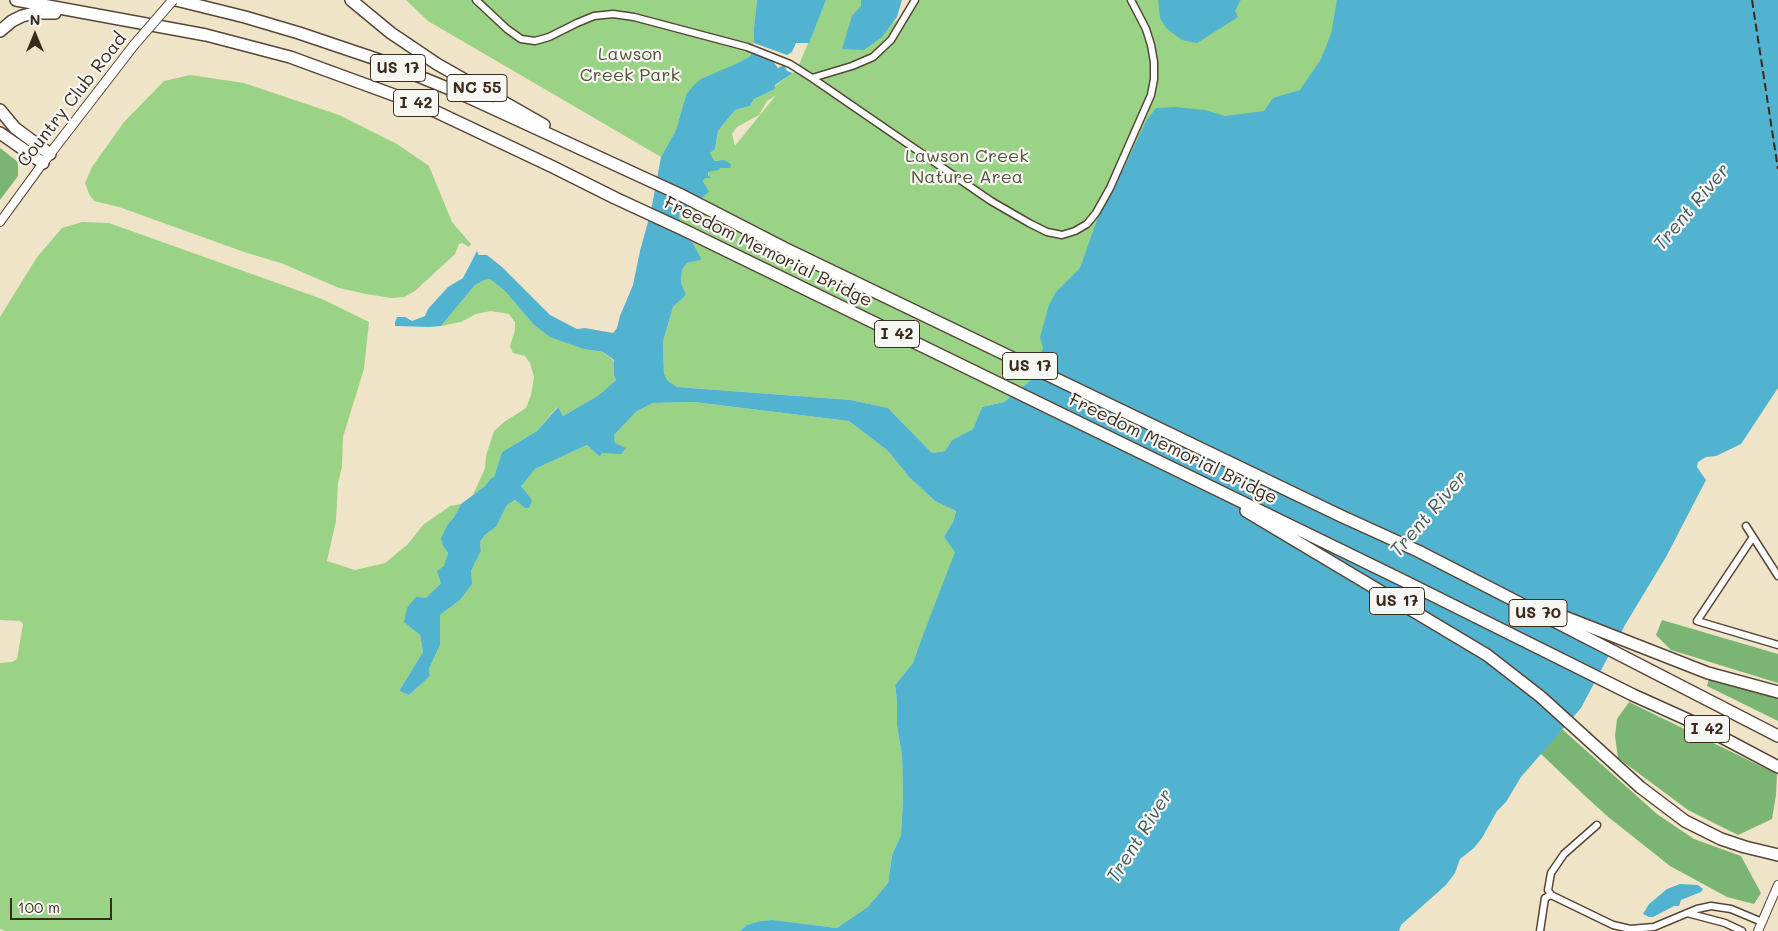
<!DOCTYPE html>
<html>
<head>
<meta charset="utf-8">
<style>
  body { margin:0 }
  #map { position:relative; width:1778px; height:931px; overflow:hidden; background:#efe4c8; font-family:Mali,sans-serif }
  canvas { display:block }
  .north { position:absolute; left:10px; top:10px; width:50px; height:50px; -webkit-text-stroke:4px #f6f6f2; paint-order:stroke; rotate:0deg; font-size:14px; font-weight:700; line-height:20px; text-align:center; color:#3b2a1e }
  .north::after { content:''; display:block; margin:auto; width:18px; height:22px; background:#3b2a1e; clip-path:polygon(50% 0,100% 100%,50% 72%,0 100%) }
  .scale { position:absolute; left:10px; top:898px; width:102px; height:22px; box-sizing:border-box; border:2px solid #3b2a1e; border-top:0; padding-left:6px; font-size:15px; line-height:18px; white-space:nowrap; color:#3b2a1e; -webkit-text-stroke:4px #f6f6f2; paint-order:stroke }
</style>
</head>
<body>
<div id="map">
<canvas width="1778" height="931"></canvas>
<div class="north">N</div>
<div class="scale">100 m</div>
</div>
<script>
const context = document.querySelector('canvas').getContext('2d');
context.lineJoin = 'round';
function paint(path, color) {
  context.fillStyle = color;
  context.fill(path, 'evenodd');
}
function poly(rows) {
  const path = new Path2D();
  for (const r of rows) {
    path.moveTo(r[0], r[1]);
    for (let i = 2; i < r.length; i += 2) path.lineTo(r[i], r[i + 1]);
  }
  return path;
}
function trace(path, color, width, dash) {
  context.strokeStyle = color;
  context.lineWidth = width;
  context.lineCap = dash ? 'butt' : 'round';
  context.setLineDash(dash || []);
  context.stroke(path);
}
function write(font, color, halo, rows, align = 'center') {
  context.font = font + ' Mali,sans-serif';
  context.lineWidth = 4.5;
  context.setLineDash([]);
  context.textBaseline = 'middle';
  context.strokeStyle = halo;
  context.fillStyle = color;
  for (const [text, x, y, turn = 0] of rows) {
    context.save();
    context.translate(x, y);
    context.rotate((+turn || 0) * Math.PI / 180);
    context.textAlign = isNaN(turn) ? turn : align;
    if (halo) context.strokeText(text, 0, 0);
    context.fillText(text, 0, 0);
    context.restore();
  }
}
const green = poly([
  [406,0,757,0,754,27,754,43,749,57,686,95,676,130,661,157,428,21],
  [826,0,872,0,877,22,893,23,912,8,914,0,1177,0,1238,5,1241,0,1351,0,1332,71,1256,127,1221,115,1192,116,1031,380,1004,402,982,407,973,429,952,440,945,451,932,453,888,408,851,400,677,387,668,381,664,374,663,342,673,307,686,295,681,282,682,270,687,263,699,260,701,258,679,218,679,209,706,187,703,181,704,178,709,178,708,172,719,160,714,161,710,157,710,153,715,149,718,131,735,110,750,106,754,99,775,89,775,86,793,73,798,67],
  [776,95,735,146,732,134,737,127,759,115,767,101],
  [190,75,244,83,339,115,397,144,429,166,452,222,471,244,469,247,462,243,459,244,455,254,415,291,404,297,391,298,366,294,339,288,281,263,247,253,119,207,94,201,89,194,85,183,92,167,124,122,164,81],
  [82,222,109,223,322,299,369,322,364,369,343,437,342,467,338,483,336,521,327,561,355,570,385,563,407,545,423,525,450,506,461,504,454,517,448,524,443,546,448,553,441,583,405,622,420,635,423,652,399,691,409,695,430,676,429,669,440,645,440,615,460,600,471,584,471,571,481,551,480,542,485,535,496,527,507,505,515,500,525,508,531,500,521,486,523,481,535,469,587,445,600,457,602,453,606,453,615,443,614,435,637,411,653,403,694,402,849,421,888,451,909,477,935,501,956,511,954,520,944,537,956,552,921,640,913,663,895,685,897,702,897,726,902,756,903,797,901,835,892,855,888,883,869,907,837,928,773,920,760,921,747,925,740,931,5,931,0,929,0,663,12,662,17,659,23,624,20,621,0,620,0,317,37,257,62,228],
  [484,279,490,279,505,291,533,324,584,349,603,352,614,361,614,375,616,380,599,395,563,416,557,407,537,431,502,452,494,477,491,478,485,486,473,495,485,468,486,456,494,431,504,422,526,408,531,395,534,377,530,363,525,356,513,353,510,346,515,330,515,322,509,314,491,311,476,314,461,322,441,326,475,285]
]);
const forest = poly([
  [0,148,18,162,18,176,0,200],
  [1662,620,1778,654,1778,683,1671,650,1656,635],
  [1709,679,1778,697,1778,721,1707,686],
  [1629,702,1777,774,1776,795,1772,819,1738,835,1688,810,1618,758,1615,736,1617,719],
  [1562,729,1657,814,1694,839,1741,856,1761,893,1754,904,1727,897,1670,866,1607,816,1583,794,1540,753]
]);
const water = poly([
  [757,0,826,0,809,43,796,43,792,52,787,55,754,43,754,27],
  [861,0,902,0,897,17,882,37,864,50,842,49,852,16,861,6],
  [1158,0,1241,0,1235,11,1238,17,1197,43,1182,40,1166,28,1160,18],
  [1337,0,1778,0,1778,388,1741,444,1716,456,1706,457,1698,462,1697,467,1706,480,1666,557,1625,625,1581,708,1521,777,1506,802,1497,811,1482,838,1474,848,1460,859,1455,873,1446,885,1401,925,1399,931,740,931,747,925,760,921,773,920,837,928,868,907,888,883,892,855,901,835,903,797,902,756,897,726,897,702,895,685,913,663,921,640,955,552,944,537,954,520,956,511,935,501,909,477,888,451,849,421,694,402,653,403,637,411,614,435,615,443,626,448,621,454,602,453,600,457,587,445,535,469,521,486,532,500,529,508,525,508,515,500,507,505,496,527,485,535,480,542,481,551,471,571,472,584,460,600,440,615,440,645,429,669,430,676,409,695,399,691,423,652,420,635,404,622,407,608,416,597,426,598,441,583,437,571,444,566,448,553,443,546,441,538,448,524,454,517,461,504,485,486,491,478,494,477,502,452,537,431,558,407,563,416,599,395,616,380,614,375,614,360,603,352,584,349,550,337,533,324,505,291,490,279,484,280,475,285,441,326,429,327,395,326,395,322,397,317,405,317,412,321,425,316,428,309,448,287,463,278,477,251,479,255,487,255,502,267,550,315,577,329,585,328,613,333,617,328,620,316,633,285,640,251,651,211,661,157,676,130,686,95,693,86,701,79,736,64,749,57,752,52,772,60,778,68,784,65,787,71,793,73,775,85,775,89,754,99,750,106,735,110,718,131,715,149,710,153,714,161,724,160,731,164,730,168,720,168,719,170,708,172,708,175,711,178,705,178,703,181,709,192,689,208,679,209,679,218,701,258,700,260,687,263,682,270,681,282,686,295,673,307,663,342,664,374,668,381,677,387,851,400,888,408,932,453,945,451,952,440,973,429,982,407,1004,402,1031,380,1043,348,1040,337,1049,305,1056,292,1080,268,1103,203,1124,168,1146,121,1156,108,1175,107,1205,110,1225,116,1264,111,1273,98,1300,90,1321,59,1331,34],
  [1680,884,1698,885,1703,889,1701,892,1681,900,1679,906,1674,906,1653,917,1649,917,1643,914,1649,904,1667,889]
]);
const minor = poly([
  [476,0,507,29,521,39,535,41,549,37,577,23,594,16,613,14,634,17,747,47,790,64,812,78],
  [915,0,891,40,873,57,852,66,812,78,991,201,1029,223,1047,232,1062,235,1075,231,1087,224,1096,213,1110,188,1151,95,1154,79,1154,62,1151,45,1146,29,1131,0],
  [1746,526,1778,576],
  [1753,537,1697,621,1778,645],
  [1551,895,1548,890,1551,873,1564,854,1597,825],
  [1687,913,1725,923,1742,931],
  [1540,931,1545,898,1551,895,1613,925,1630,929,1654,927,1697,909,1711,906,1731,909,1762,922]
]);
const tertiary = poly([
  [0,222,43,163],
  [1758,931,1778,885]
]);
const secondary = poly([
  [46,159,134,45]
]);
const motorway = poly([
  [16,0,206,35,290,57,424,106,553,167,615,198,682,229,1400,579,1633,695,1695,723,1778,767],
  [176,0,245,17,299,33,379,60,457,92,679,194,784,248,1341,516,1418,551,1778,736],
  [351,0,391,33,437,64,544,125],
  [0,31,12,21,22,16,34,13,55,13],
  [0,110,15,128,50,154],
  [0,133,43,163],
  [1246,511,1487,655,1541,697,1640,787,1685,821,1721,839,1745,847,1778,855],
  [1547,610,1708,673,1778,692]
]);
const rail = poly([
  [1752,0,1778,169]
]);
const secondaryBridge = poly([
  [134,45,173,0]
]);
const shields = [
  [398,68,55],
  [477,88,60],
  [416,103,45],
  [897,334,45],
  [1030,366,55],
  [1397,601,55],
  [1538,613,58],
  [1707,729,45]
];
const shieldNames = [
  ["US 17",398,68],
  ["NC 55",477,88],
  ["I 42",416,103],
  ["I 42",897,334],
  ["US 17",1030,366],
  ["US 17",1397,601],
  ["US 70",1538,613],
  ["I 42",1707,729]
];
const parkNames = [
  ["Lawson",630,54],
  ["Creek Park",630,75],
  ["Lawson Creek",967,156],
  ["Nature Area",967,177]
];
const streetNames = [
  ["Country Club Road",72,100,-52],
  ["Freedom Memorial Bridge",768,252,26],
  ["Freedom Memorial Bridge",1173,449,26]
];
const waterNames = [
  ["Trent River",1692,207,-50],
  ["Trent River",1429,514,-49],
  ["Trent River",1140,836,-58]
];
paint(green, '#9ad386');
paint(forest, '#7bb573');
paint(water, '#52b3d1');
trace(minor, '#564638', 9);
trace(tertiary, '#564638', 10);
trace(secondary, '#564638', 11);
trace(motorway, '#564638', 14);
trace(minor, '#fff', 6);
trace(tertiary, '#fff', 8);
trace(secondary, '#fff', 9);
trace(motorway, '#fff', 11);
trace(rail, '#3b2a1e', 2, [8, 4]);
trace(secondaryBridge, '#564638', 11, []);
trace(secondaryBridge, '#fff', 9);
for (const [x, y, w] of shields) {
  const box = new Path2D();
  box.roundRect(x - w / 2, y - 13.5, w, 27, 4);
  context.fillStyle = '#f6f6f2';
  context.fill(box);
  trace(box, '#3b2a1e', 1);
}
write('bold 16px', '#3b2a1e', null, shieldNames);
write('18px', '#535438', '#f6f6f2', parkNames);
write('18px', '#3b2a1e', '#f6f6f2', streetNames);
write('italic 19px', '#435a5d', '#f6f6f2', waterNames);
</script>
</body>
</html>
